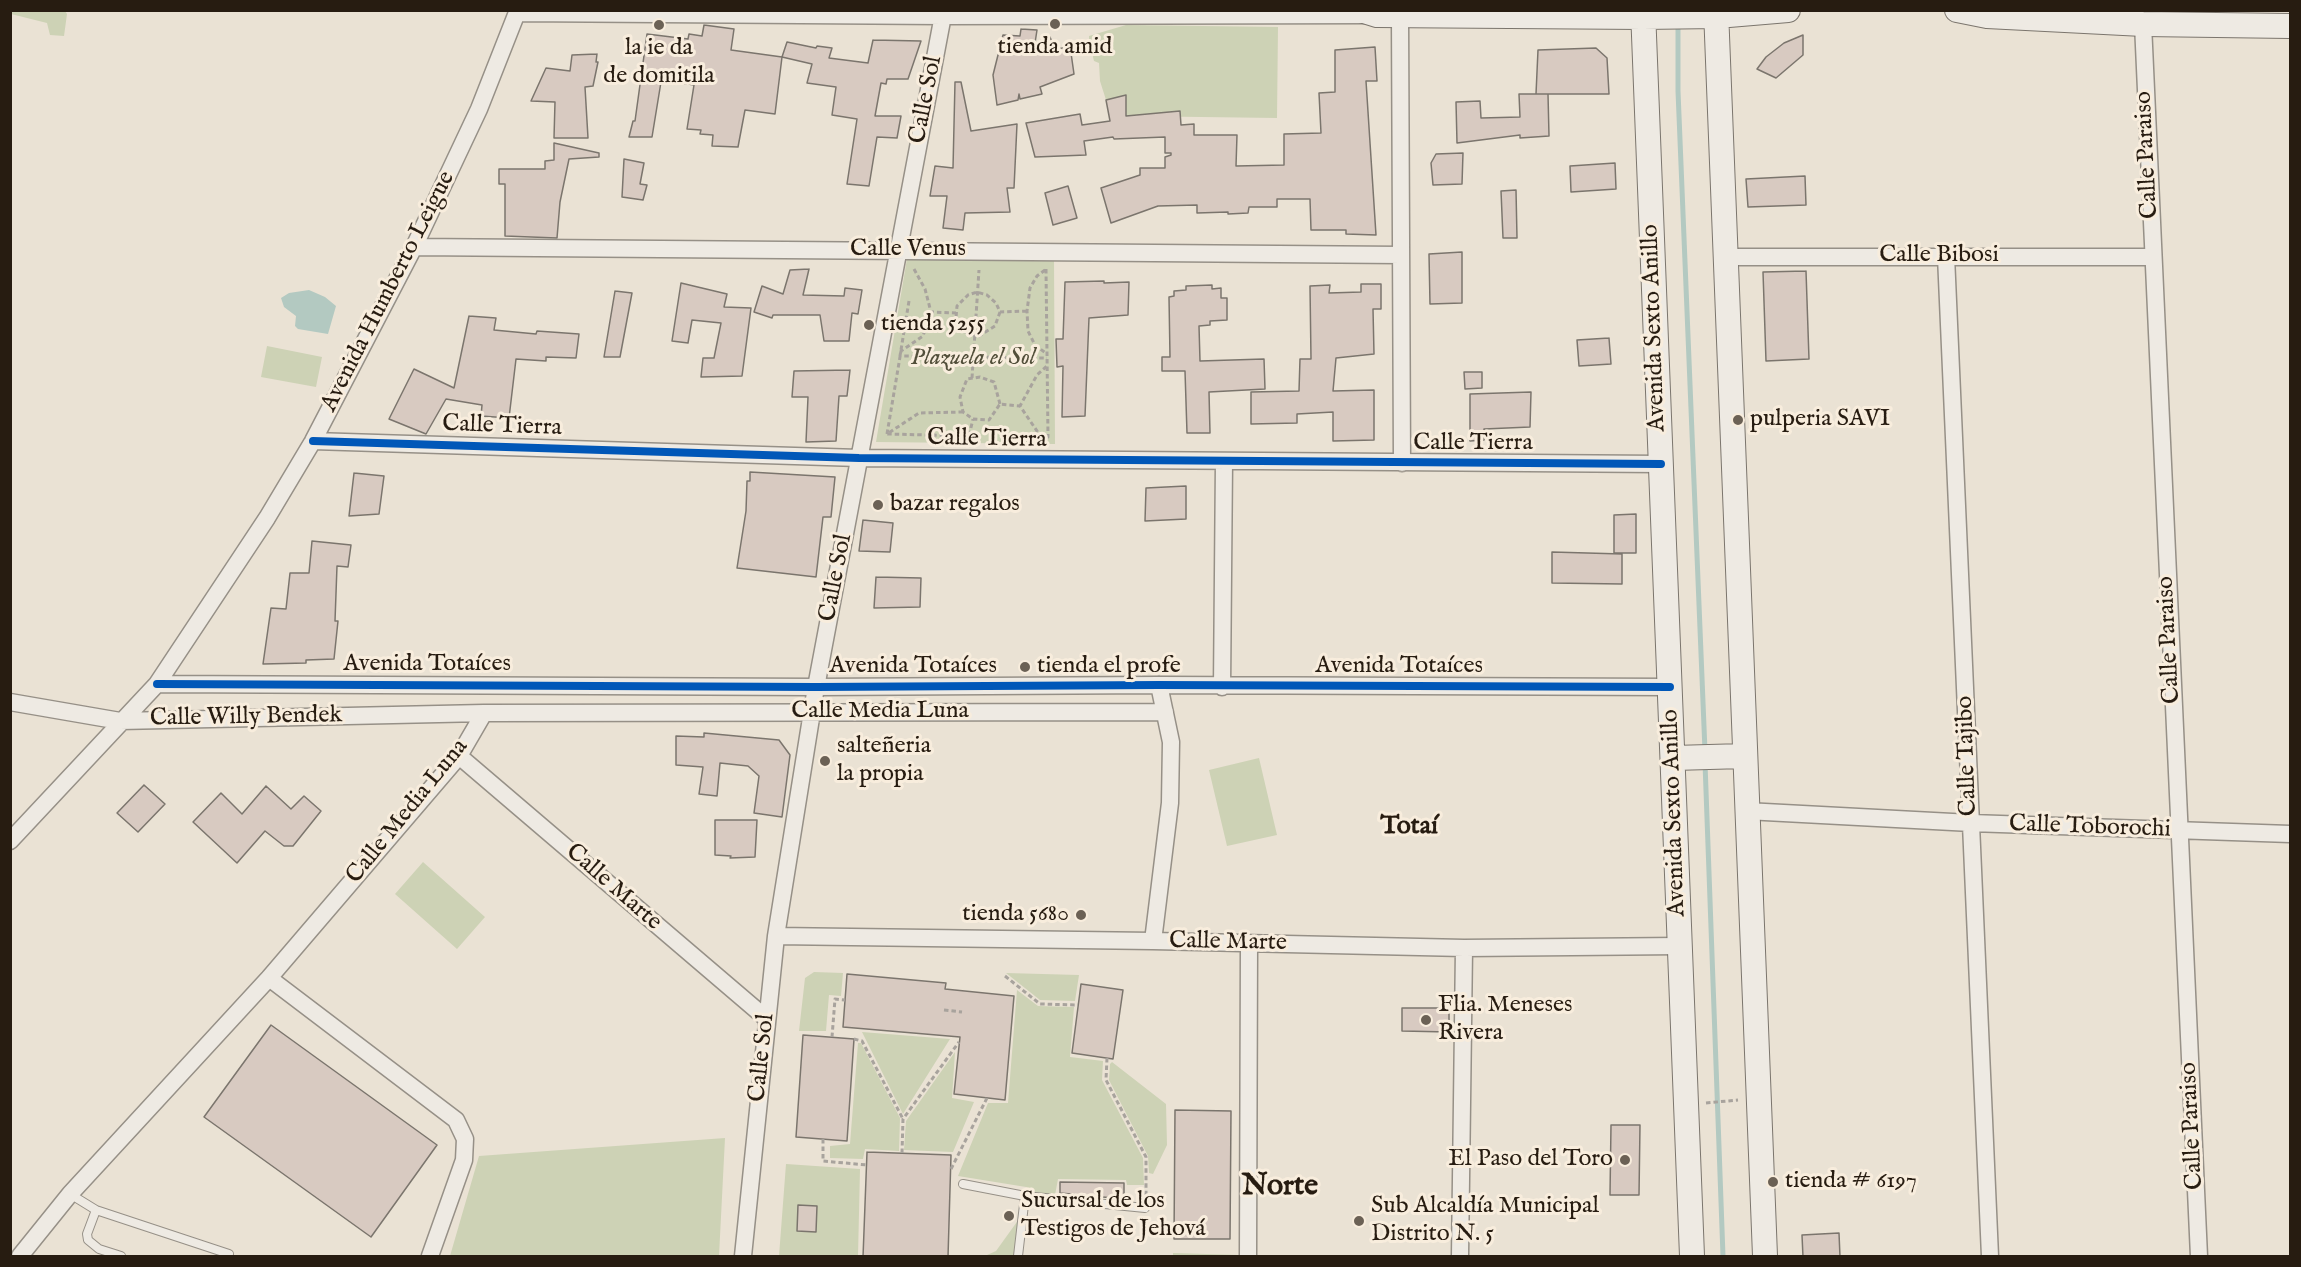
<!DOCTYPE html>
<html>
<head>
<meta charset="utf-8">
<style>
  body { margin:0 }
  #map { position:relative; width:2301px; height:1267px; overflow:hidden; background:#eae2d4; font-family:"IM FELL English",serif }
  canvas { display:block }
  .frame { position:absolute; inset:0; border:12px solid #271c11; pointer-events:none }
</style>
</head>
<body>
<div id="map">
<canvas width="2301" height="1267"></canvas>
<div class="frame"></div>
</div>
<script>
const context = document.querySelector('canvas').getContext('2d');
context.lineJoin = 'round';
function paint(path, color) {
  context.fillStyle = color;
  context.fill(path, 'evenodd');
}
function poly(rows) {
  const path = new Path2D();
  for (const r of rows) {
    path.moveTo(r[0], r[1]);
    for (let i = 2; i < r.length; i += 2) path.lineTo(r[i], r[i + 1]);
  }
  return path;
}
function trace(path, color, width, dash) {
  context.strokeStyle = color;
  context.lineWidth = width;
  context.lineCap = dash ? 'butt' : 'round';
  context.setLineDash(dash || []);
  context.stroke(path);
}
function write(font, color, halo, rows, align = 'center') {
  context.font = font + ' "IM FELL English",serif';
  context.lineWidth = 6;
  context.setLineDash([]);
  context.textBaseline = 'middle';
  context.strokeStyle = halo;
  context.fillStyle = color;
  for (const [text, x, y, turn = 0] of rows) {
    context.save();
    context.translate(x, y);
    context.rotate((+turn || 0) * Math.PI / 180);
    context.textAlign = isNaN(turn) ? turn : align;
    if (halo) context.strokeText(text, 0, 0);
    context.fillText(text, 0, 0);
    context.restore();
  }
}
const green = poly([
  [10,11,65,11,67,14,64,36,50,35,47,23,11,14],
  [1126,25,1278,27,1277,118,1126,116,1106,100,1100,81,1099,63,1094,61,1089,41,1089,36],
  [908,253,1054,259,1055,444,876,442],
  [267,346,322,357,316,387,261,377],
  [1259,758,1277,835,1227,846,1209,770],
  [423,862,485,917,457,949,395,894],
  [814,972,843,973,841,996,829,995,826,1031,799,1031,805,978],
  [1006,973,1079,975,1075,1001,1040,1000],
  [1017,990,1038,1006,1074,1007,1070,1057,1103,1061,1102,1080,1143,1158,1144,1185,1127,1185,1126,1180,1058,1179,1055,1195,1035,1192,1026,1187,958,1176,988,1103,1008,1103],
  [862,1032,950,1039,903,1114],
  [858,1043,861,1043,900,1118,899,1151,865,1149,863,1159,830,1158,830,1146,850,1144],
  [955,1052,952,1098,974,1102,953,1152,904,1150,906,1121],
  [1112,1062,1166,1104,1167,1145,1153,1174,1149,1173,1148,1156,1109,1080,1110,1064],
  [725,1138,719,1256,450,1256,479,1156],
  [786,1164,860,1169,858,1256,779,1256],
  [1019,1219,1015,1256,974,1256,987,1255,996,1251],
  [1173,1253,1240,1255,1173,1256]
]);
const water = poly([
  [309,290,325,297,336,306,328,334,298,329,295,326,296,316,284,307,281,298,289,293]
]);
const stream = poly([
  [1678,23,1678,91,1705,751],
  [1705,763,1723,1256]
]);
const building = poly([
  [704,25,734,29,731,50,782,57,775,114,745,110,738,147,712,146,713,135,700,134,701,130,687,129,694,85,664,80,663,82,661,82,652,137,629,137,633,121,635,121,647,34,688,39,689,34,702,36,704,25],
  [1021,29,1037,30,1035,43,1050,37,1055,50,1070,46,1074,74,1040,87,1042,94,1020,99,1019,94,1018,100,997,105,993,75,1003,35,1020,36,1021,29],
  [1803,35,1803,55,1776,78,1757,69,1766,57,1784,43,1803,35],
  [873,40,921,41,908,79,887,79,886,84,881,83,875,116,901,116,897,138,877,137,869,186,847,184,857,119,832,115,836,87,807,83,812,64,782,57,787,42,816,48,817,46,832,48,829,58,868,63,873,40],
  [1375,47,1377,81,1366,81,1376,235,1346,234,1346,230,1311,230,1310,199,1277,199,1277,207,1249,207,1248,213,1228,214,1228,212,1197,213,1197,205,1158,206,1111,223,1101,188,1140,175,1140,168,1165,168,1165,157,1171,155,1171,153,1165,153,1165,137,1114,139,1113,137,1084,141,1086,155,1035,157,1026,123,1080,114,1082,125,1110,121,1106,100,1126,95,1126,116,1180,111,1181,125,1194,124,1194,135,1237,135,1236,166,1284,165,1284,134,1321,133,1319,93,1335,92,1335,50,1375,47],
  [1596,48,1607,58,1609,94,1536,94,1538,50,1596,48],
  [597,54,596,62,598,62,593,86,585,87,588,138,554,138,555,102,531,101,546,68,570,71,572,55,597,54],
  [955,82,961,82,971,131,1017,124,1014,188,1007,188,1010,212,965,213,963,230,943,228,947,196,930,196,935,166,953,168,955,82],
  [1519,94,1548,94,1549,136,1520,138,1520,135,1457,143,1456,102,1480,101,1481,118,1520,117,1519,94],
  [554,143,599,153,599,157,569,159,560,202,557,238,505,236,505,184,499,184,499,169,545,169,545,161,554,160,554,143],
  [1463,153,1462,184,1433,185,1431,163,1436,154,1463,153],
  [624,159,644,163,640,184,647,185,643,200,622,197,624,159],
  [1615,163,1616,189,1571,192,1570,166,1615,163],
  [1805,176,1806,205,1748,207,1746,179,1805,176],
  [1068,186,1077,218,1053,225,1045,193,1068,186],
  [1516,190,1517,238,1503,238,1501,191,1516,190],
  [1462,252,1462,303,1430,304,1429,254,1462,252],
  [809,269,803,295,844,296,845,288,862,290,858,314,852,313,849,341,824,341,820,315,773,315,772,318,754,312,762,286,783,294,790,270,809,269],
  [1806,271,1809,359,1766,361,1763,272,1806,271],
  [1104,281,1104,283,1129,282,1128,315,1089,318,1085,416,1062,417,1063,366,1057,367,1056,339,1063,339,1065,282,1104,281],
  [681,283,727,294,724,307,751,308,742,376,701,377,703,358,714,358,721,323,692,320,688,343,672,341,681,283],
  [1361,284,1381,284,1381,309,1373,309,1374,354,1336,358,1333,391,1374,390,1374,440,1333,441,1333,412,1297,414,1297,423,1251,424,1251,392,1299,391,1300,359,1311,359,1310,286,1330,285,1329,293,1361,292,1361,284],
  [1212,285,1212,289,1221,288,1221,298,1227,298,1227,320,1210,321,1210,325,1199,326,1200,361,1264,359,1265,389,1209,392,1210,433,1187,433,1185,371,1162,371,1162,357,1170,357,1169,297,1174,296,1174,291,1186,290,1186,286,1212,285],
  [615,291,632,293,620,357,604,357,615,291],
  [469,316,496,318,494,330,536,334,537,331,579,334,576,358,546,357,546,361,516,359,509,418,481,416,482,405,446,399,426,434,389,419,414,369,454,388,469,316],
  [1609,338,1611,364,1579,366,1577,340,1609,338],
  [850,370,847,396,839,396,836,441,806,442,808,397,792,397,794,371,850,370],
  [1464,372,1482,372,1482,388,1465,389,1464,372],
  [1531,392,1530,427,1484,429,1484,440,1470,441,1470,394,1531,392],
  [750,472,835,477,831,517,823,517,816,577,737,568,746,511,747,481,750,481,750,472],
  [354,473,384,476,379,514,349,516,354,473],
  [1186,486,1186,519,1145,521,1146,488,1186,486],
  [1636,514,1636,553,1614,553,1614,515,1636,514],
  [863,520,893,523,890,552,859,551,863,520],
  [312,541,351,545,348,567,337,566,335,621,338,621,334,659,306,660,306,663,263,664,271,608,286,609,290,573,309,573,312,541],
  [1552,552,1622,554,1622,584,1552,583,1552,552],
  [876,577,921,578,920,607,874,608,876,577],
  [704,733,779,740,790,755,782,817,754,813,759,776,748,766,720,763,717,796,699,794,703,767,676,765,676,736,704,737,704,733],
  [144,785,165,804,138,832,117,813,144,785],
  [266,786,291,809,304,796,321,811,293,846,284,846,265,831,237,863,193,822,221,793,242,814,266,786],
  [715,820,757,820,755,857,730,858,731,856,715,855,715,820],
  [847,974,946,983,945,989,1014,996,1005,1100,954,1094,960,1037,843,1027,847,974],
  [1081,984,1123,990,1113,1059,1072,1053,1081,984],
  [1402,1008,1449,1008,1449,1032,1402,1031,1402,1008],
  [271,1025,437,1145,371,1237,204,1117,271,1025],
  [803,1035,854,1039,847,1141,796,1137,803,1035],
  [1175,1110,1231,1111,1230,1239,1174,1239,1175,1110],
  [1611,1125,1640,1125,1639,1195,1610,1195,1611,1125],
  [867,1152,951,1155,948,1257,863,1257,867,1152],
  [1060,1182,1124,1183,1124,1199,1060,1193,1060,1182],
  [798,1205,817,1206,816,1232,797,1231,798,1205],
  [1839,1233,1840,1257,1803,1257,1802,1235,1839,1233]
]);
const path = poly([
  [914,269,925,289,931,312,956,313],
  [1046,269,1048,437,1039,434,1020,406,1037,375,1047,366],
  [1045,270,1037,276,1030,288,1027,311,1028,331,1035,345,1047,354],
  [909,301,900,356,1047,358],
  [1000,312,995,326,979,336,969,334,960,329,956,318,957,306,968,295,977,292,987,295,996,303,1000,312,1027,311],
  [972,378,979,270],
  [1000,404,994,382,980,377,967,379,960,397,963,412,973,419,989,420,1000,404,1020,406],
  [963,412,919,413,887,434,969,436,973,419],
  [887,434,901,351,923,336,931,312],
  [1005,976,1040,1004,1078,1005],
  [944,1010,962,1012],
  [832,1037,835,999,845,1000],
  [854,1039,862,1041,903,1119],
  [1107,1058,1106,1080,1146,1157,1146,1197],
  [1706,1103,1738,1100],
  [823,1139,823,1161,867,1165],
  [902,1153,903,1119,959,1042],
  [951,1169,987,1098]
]);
const lane = poly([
  [963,1184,1025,1196,1145,1208],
  [70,1194,96,1210,229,1254],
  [96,1210,87,1234,88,1240,99,1249,121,1256],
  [1018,1256,1025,1196]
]);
const street = poly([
  [518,13,943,16,1372,15],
  [1400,16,1402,463],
  [2143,24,2199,1256],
  [414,247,1401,255],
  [1946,256,1990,1256],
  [1726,257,2153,257],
  [313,441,859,458,1661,464],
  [157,684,816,687,1159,685,1670,687],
  [1222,687,1224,461],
  [10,702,120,721,484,713],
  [459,756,767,1019],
  [1746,811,1971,823,2290,834],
  [10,841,157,684,267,518,313,441,414,247,479,109,518,10],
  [776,936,1153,941,1464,948,1680,946],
  [1153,941,1170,803,1171,742,1159,685],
  [269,978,456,1120,465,1139,464,1160,430,1256],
  [20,1256,70,1194,269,978,459,756,484,713,1165,712],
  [743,1256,776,936,816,687,944,10],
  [1248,1256,1249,943],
  [1460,1256,1464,948]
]);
const secondary = poly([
  [1361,10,1377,15,1643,17,1717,16,1788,10],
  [1643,10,1692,1256],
  [1716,10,1765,1256],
  [1957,10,1987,16,2143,24,2290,26],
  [1674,758,1744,756]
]);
const cycleway = poly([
  [313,441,859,458,1661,464],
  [157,684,816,687,1159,685,1670,687]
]);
const markers = [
  [1055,24,6,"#6b6155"],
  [659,25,6,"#6b6155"],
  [869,325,6,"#6b6155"],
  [1738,420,6,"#6b6155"],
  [878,505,6,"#6b6155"],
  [1025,667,6,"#6b6155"],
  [825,761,6,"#6b6155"],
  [1081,915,6,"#6b6155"],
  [1426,1020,6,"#6b6155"],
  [1625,1160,6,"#6b6155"],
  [1773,1182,6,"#6b6155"],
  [1009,1216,6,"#6b6155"],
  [1359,1221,6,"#6b6155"]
];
const poiNames = [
  ["tienda amid",1055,48,"center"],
  ["la ie da",659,49,"center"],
  ["de domitila",659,77,"center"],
  ["tienda 5255",881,325],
  ["pulperia SAVI",1750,420],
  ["bazar regalos",890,505],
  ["tienda el profe",1037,667],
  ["salteñeria",837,747],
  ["la propia",837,775],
  ["tienda 5680",1069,915,"right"],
  ["Flia. Meneses",1438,1006],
  ["Rivera",1438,1034],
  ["El Paso del Toro",1613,1160,"right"],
  ["tienda # 6197",1785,1182],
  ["Sucursal de los",1021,1202],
  ["Testigos de Jehová",1021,1230],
  ["Sub Alcaldía Municipal",1371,1207],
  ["Distrito N. 5",1371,1235]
];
const streetNames = [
  ["Calle Sol",927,100,-79],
  ["Calle Paraiso",2148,155,-93],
  ["Calle Venus",908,250],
  ["Calle Bibosi",1939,256],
  ["Avenida Humberto Leigue",389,292,-63],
  ["Avenida Sexto Anillo",1655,328,-92],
  ["Calle Tierra",502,427,2],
  ["Calle Tierra",987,440,1],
  ["Calle Tierra",1473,444],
  ["Calle Sol",837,578,-79],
  ["Calle Paraiso",2170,640,-93],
  ["Avenida Totaíces",427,665],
  ["Avenida Totaíces",913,667],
  ["Avenida Totaíces",1399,667],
  ["Calle Media Luna",880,712],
  ["Calle Willy Bendek",246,718,-1],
  ["Calle Tajibo",1968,756,-92],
  ["Calle Media Luna",408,812,-51],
  ["Avenida Sexto Anillo",1675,813,-92],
  ["Calle Toborochi",2090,828,2],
  ["Calle Marte",613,888,41],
  ["Calle Marte",1228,943,1],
  ["Calle Sol",763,1058,-84],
  ["Calle Paraiso",2193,1126,-93]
];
const parkNames = [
  ["Plazuela el Sol",973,359]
];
const neighbourhoodNames = [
  ["Totaí",1409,828]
];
const districtNames = [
  ["Norte",1280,1188]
];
paint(green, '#cdd2b5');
paint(water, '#b3c9c1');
trace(stream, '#b3c9c1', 5);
paint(building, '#d8cac1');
trace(building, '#7b756d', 1.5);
trace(lane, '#969087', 10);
trace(street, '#969087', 19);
trace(secondary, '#7b756d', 26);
trace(path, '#a8a39d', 3, [4.5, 3]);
trace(lane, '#eeeae3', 8);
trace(street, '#eeeae3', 16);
trace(secondary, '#eeeae3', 24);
trace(cycleway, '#0057b8', 8);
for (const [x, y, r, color] of markers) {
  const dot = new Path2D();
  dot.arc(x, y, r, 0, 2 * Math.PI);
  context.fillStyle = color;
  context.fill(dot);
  trace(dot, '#f8eddd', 2);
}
write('24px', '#271c11', '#f8eddd', poiNames, 'left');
write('24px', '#271c11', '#f8eddd', streetNames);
write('italic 24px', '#524f3a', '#f8eddd', parkNames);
write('bold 26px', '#271c11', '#f8eddd', neighbourhoodNames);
write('bold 30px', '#271c11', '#f8eddd', districtNames);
</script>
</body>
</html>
